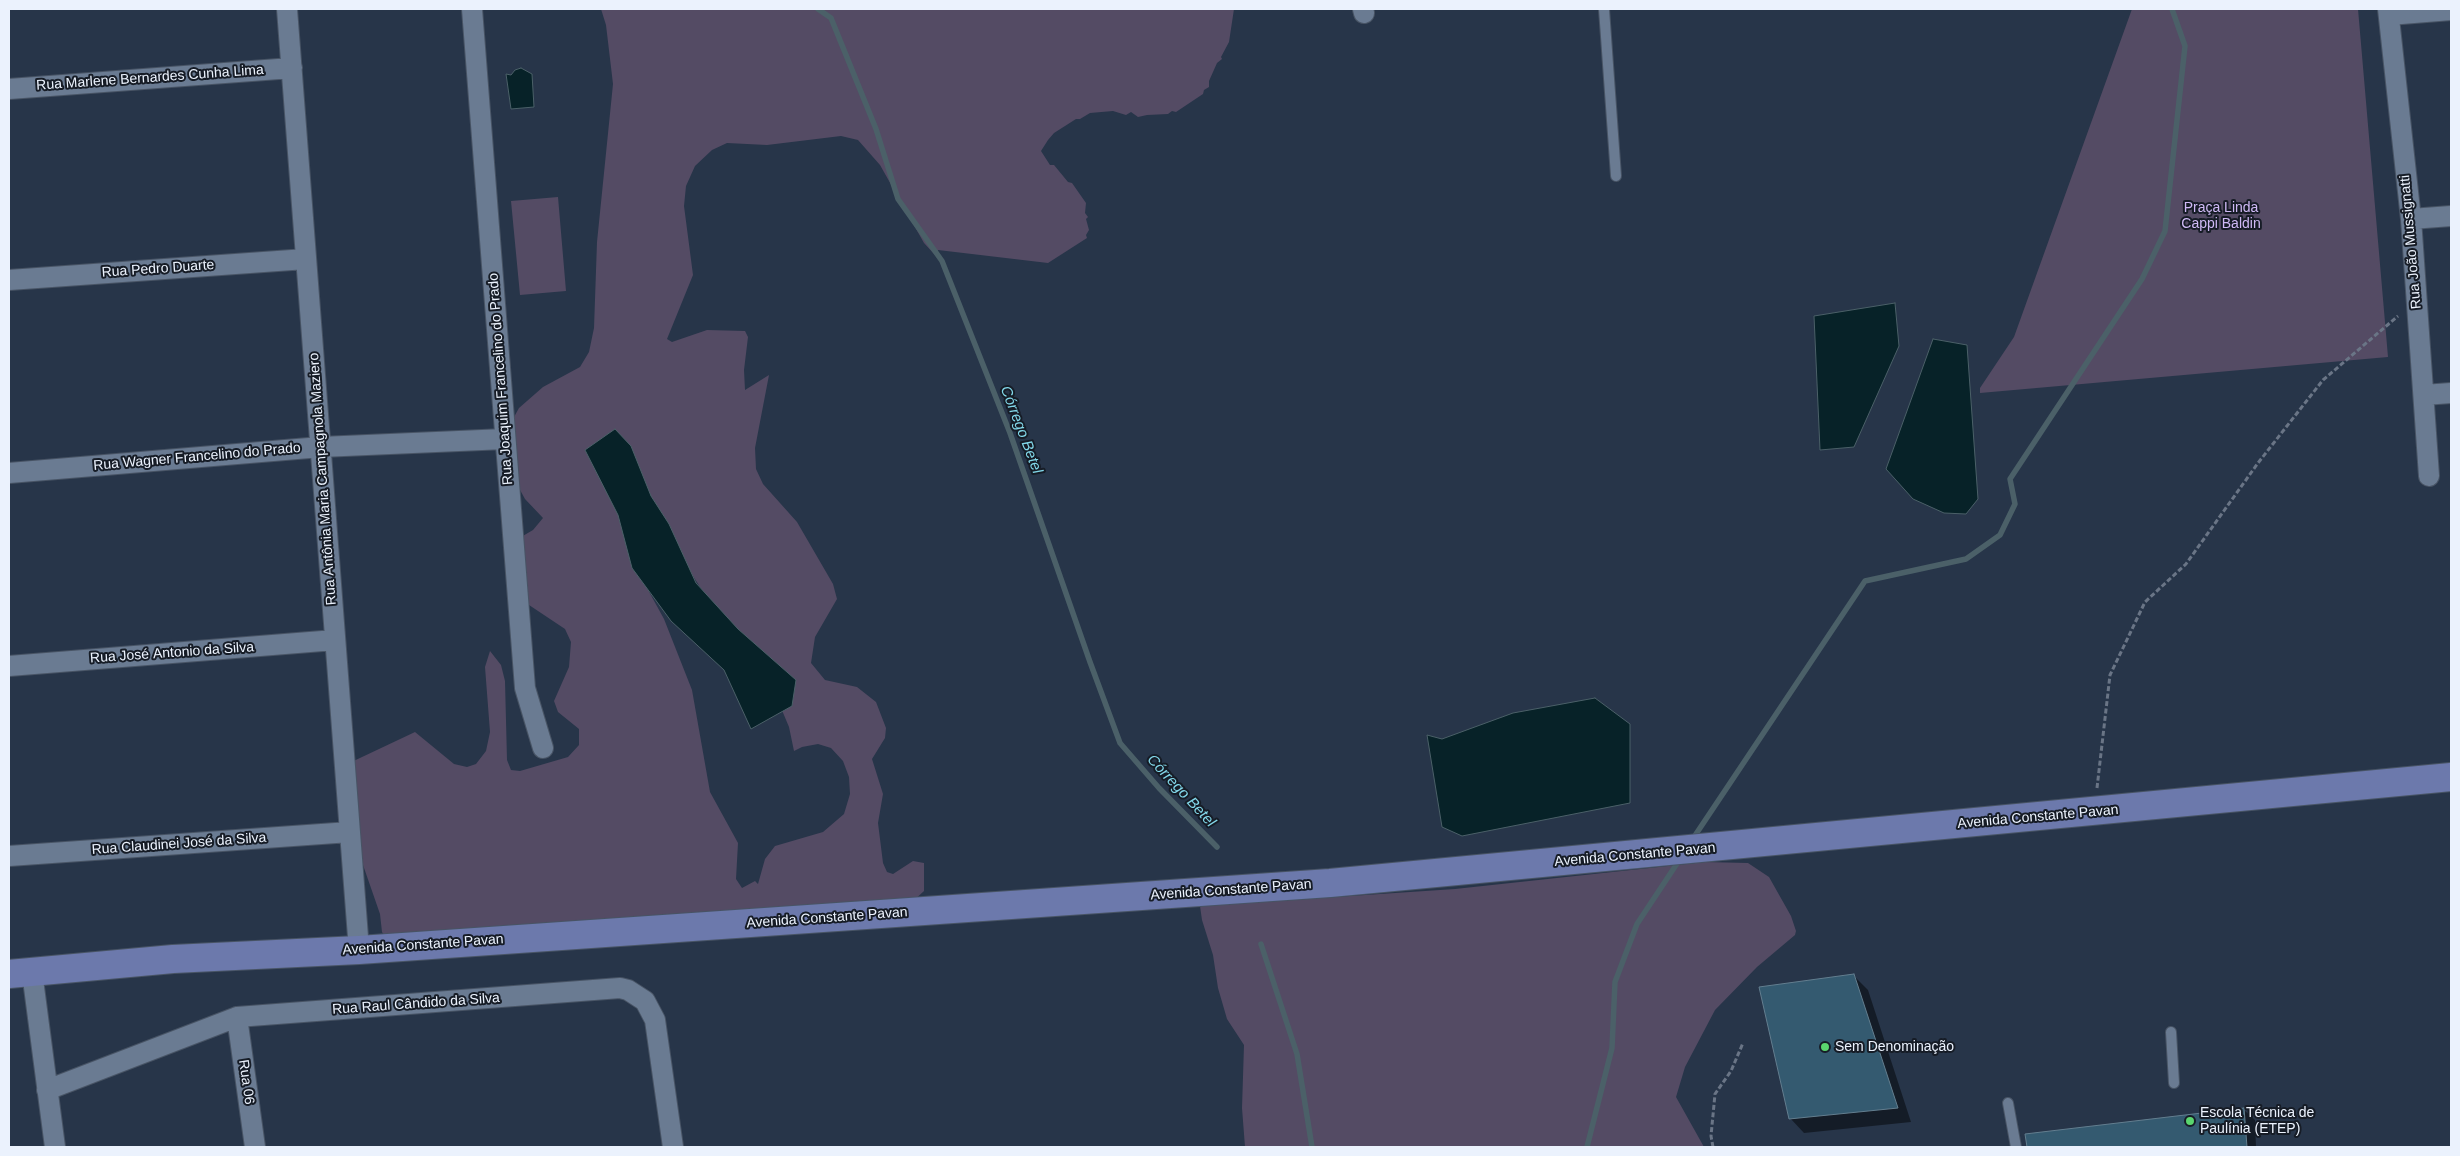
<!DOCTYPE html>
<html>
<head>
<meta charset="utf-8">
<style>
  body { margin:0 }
  #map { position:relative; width:2460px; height:1156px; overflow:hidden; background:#273549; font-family:Arial,sans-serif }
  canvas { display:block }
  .frame { position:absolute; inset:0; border:10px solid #ebf2fd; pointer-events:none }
</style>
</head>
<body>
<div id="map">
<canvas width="2460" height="1156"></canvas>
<div class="frame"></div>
</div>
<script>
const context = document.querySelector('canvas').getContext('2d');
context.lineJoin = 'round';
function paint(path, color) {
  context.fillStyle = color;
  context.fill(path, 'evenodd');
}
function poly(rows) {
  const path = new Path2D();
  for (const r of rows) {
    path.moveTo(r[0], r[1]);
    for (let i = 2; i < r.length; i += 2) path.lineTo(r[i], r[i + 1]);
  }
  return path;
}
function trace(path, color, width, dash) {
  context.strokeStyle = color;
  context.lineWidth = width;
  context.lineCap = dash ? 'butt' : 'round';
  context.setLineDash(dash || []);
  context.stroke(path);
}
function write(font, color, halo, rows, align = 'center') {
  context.font = font + ' Arial,sans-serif';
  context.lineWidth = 4;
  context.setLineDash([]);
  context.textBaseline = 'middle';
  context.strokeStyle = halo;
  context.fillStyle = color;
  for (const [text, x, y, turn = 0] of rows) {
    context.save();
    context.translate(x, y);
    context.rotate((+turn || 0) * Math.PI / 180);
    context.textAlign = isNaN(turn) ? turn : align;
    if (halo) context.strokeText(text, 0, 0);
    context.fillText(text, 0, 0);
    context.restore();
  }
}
const green = poly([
  [601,9,1234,9,1229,42,1221,57,1222,59,1217,63,1209,81,1209,87,1204,90,1203,94,1176,112,1172,111,1168,114,1147,115,1138,117,1131,112,1126,115,1113,111,1090,113,1080,119,1076,119,1054,133,1048,140,1041,151,1050,165,1054,165,1068,182,1072,183,1086,203,1085,213,1088,217,1086,219,1089,230,1086,235,1087,238,1048,263,938,250,935,255,924,243,880,165,858,140,841,136,767,145,727,143,712,150,695,166,686,186,684,206,693,275,667,339,672,342,707,330,745,331,748,337,744,370,745,390,769,375,755,448,756,469,763,484,797,522,833,584,837,599,815,637,811,663,825,680,857,687,876,702,886,728,885,738,872,759,883,794,878,823,883,863,887,872,893,874,913,861,924,863,924,891,911,903,387,940,382,932,380,914,363,865,343,766,415,732,454,764,467,767,476,764,486,751,490,732,485,667,490,651,501,665,505,681,507,760,511,770,520,771,568,757,579,745,579,729,558,712,554,701,569,667,571,642,565,629,529,605,518,579,521,537,533,530,543,518,525,499,508,468,509,426,519,408,543,387,580,367,589,352,594,328,597,242,613,84,606,25],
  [630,477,723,623,758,653,789,727,794,751,802,747,818,744,831,748,843,761,849,777,850,794,844,814,823,832,775,846,765,859,758,884,755,881,742,888,736,879,738,843,710,792,692,690,664,619,630,557],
  [2132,9,2358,9,2388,357,1980,393,1980,388,2014,337],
  [558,197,566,291,520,295,511,201],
  [1705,862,1748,863,1769,877,1791,916,1796,931,1795,935,1757,967,1715,1010,1685,1067,1676,1097,1704,1147,1245,1147,1242,1108,1244,1045,1227,1019,1218,988,1213,955,1202,920,1200,906,1455,889]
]);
const water = poly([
  [521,68,532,74,534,107,511,109,506,74,511,75,515,70,521,68],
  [1895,303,1899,346,1854,447,1820,450,1814,316,1895,303],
  [1933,339,1967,345,1978,499,1966,514,1944,513,1913,499,1886,469,1933,339],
  [615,429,631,446,651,496,669,524,696,583,738,629,796,680,792,706,751,729,724,670,671,621,632,568,618,515,585,450,615,429],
  [1595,698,1630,724,1630,803,1462,836,1442,827,1427,735,1442,739,1513,713,1595,698]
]);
const shadow = poly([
  [1854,976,1868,990,1911,1122,1804,1133,1790,1118],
  [2244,1110,2255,1120,2256,1147,2028,1147,2027,1135]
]);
const stream = poly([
  [818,9,831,18,876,129,898,199,942,261,1010,433,1090,662,1120,743,1159,788,1217,847],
  [1692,840,1865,581,1966,559,2000,535,2015,504,2010,479,2142,279,2165,231,2185,46,2172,9],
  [1261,944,1297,1054,1312,1147],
  [1587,1147,1612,1048,1615,982,1637,924,1680,859]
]);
const building = poly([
  [1854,974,1898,1108,1789,1119,1759,987,1854,974],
  [2244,1108,2247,1147,2027,1147,2025,1134,2244,1108]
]);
const path = poly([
  [2097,788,2110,675,2145,602,2186,564,2258,463,2323,380,2398,316],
  [1713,1147,1711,1136,1715,1094,1731,1071,1743,1043]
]);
const lane = poly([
  [1604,9,1616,176],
  [2171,1032,2174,1083],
  [2008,1103,2016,1147]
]);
const street = poly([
  [287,9,359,950],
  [472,9,525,688,543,748],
  [1363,9,1364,13],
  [2388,9,2411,219,2429,476],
  [2389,15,2451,10],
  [9,89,292,68],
  [2411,219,2451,216],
  [9,280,306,259],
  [2424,395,2451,393],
  [9,473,321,447,505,439],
  [9,666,335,640],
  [9,856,350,832],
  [32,972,55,1147],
  [237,1017,255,1147],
  [47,1090,237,1017,620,988,628,990,645,1001,655,1020,673,1147]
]);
const secondary = poly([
  [9,974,173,959,359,950,1330,883,2451,777]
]);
const markers = [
  [1825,1047,5,"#5ad56e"],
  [2190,1121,5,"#5ad56e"]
];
const streetNames = [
  ["Rua Marlene Bernardes Cunha Lima",150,78,-4],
  ["Rua João Mussignatti",2411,242,-95],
  ["Rua Pedro Duarte",158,269,-4],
  ["Rua Joaquim Francelino do Prado",501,379,-94],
  ["Rua Wagner Francelino do Prado",197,457,-5],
  ["Rua Antônia Maria Campagnola Maziero",323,479,-94],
  ["Rua José Antonio da Silva",172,653,-4],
  ["Avenida Constante Pavan",2038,817,-5],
  ["Rua Claudinei José da Silva",179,844,-4],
  ["Avenida Constante Pavan",1635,855,-5],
  ["Avenida Constante Pavan",1231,890,-4],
  ["Avenida Constante Pavan",827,918,-4],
  ["Avenida Constante Pavan",423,945,-4],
  ["Rua Raul Cândido da Silva",416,1004,-4],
  ["Rua 06",246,1082,82]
];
const parkNames = [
  ["Praça Linda",2221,208],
  ["Cappi Baldin",2221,224]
];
const poiNames = [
  ["Sem Denominação",1835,1047],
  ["Escola Técnica de",2200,1113],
  ["Paulínia (ETEP)",2200,1129]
];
const waterNames = [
  ["Córrego Betel",1021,430,69],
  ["Córrego Betel",1181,791,47]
];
paint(green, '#544b64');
paint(water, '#072228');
trace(water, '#4b6068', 1);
paint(shadow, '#0007');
trace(stream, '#4b6068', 5.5);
paint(building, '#345a70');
trace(building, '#637e8f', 1);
trace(lane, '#485465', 12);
trace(street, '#485465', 22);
trace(secondary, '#485465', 30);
trace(path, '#6a7586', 3, [5, 2.5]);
trace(lane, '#6a7b92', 10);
trace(street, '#6a7b92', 20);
trace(secondary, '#6c79ac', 28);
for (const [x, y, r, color] of markers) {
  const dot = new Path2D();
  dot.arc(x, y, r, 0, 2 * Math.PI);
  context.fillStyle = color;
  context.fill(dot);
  trace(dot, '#161c26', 2);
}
write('14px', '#ebf2fd', '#161c26', streetNames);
write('14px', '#cfb9f5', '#161c26', parkNames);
write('14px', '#ebf2fd', '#161c26', poiNames, 'left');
write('italic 15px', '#82d7e9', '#161c26', waterNames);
</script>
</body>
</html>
